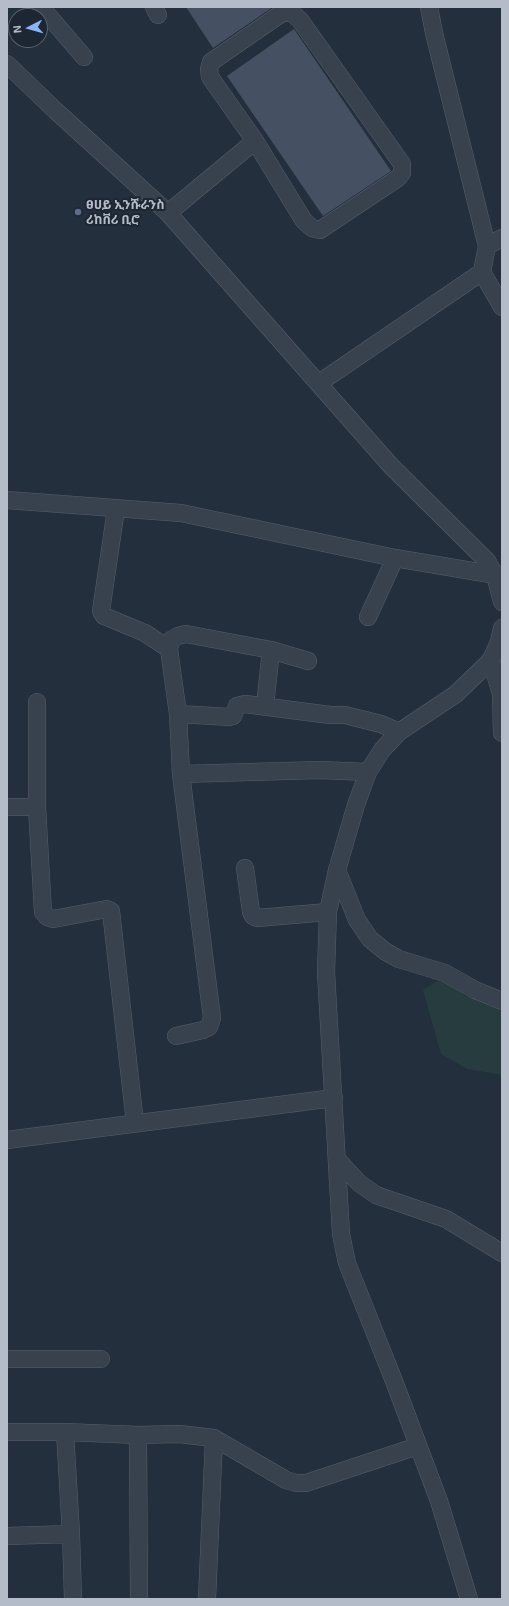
<!DOCTYPE html>
<html>
<head>
<meta charset="utf-8">
<style>
  body { margin:0 }
  #map { position:relative; width:509px; height:1606px; overflow:hidden; background:#242f3e; font-family:"Exo 2",sans-serif }
  canvas { display:block }
  .frame { position:absolute; inset:0; border:8px solid #b4bcc9; pointer-events:none }
  .north { position:absolute; left:8px; top:8px; width:40px; height:40px; box-sizing:border-box; background:#1d2633; border:1px solid #59626f; border-radius:50%; rotate:264deg; font-size:11px; font-weight:700; line-height:16px; text-align:center; color:#b4bcc9 }
  .north::after { content:''; display:block; margin:auto; width:14px; height:18px; background:#8ab4f8; clip-path:polygon(50% 0,100% 100%,50% 72%,0 100%) }
</style>
</head>
<body>
<div id="map">
<canvas width="509" height="1606"></canvas>
<div class="frame"></div>
<div class="north">N</div>
</div>
<script>
const context = document.querySelector('canvas').getContext('2d');
context.lineJoin = 'round';
function paint(path, color) {
  context.fillStyle = color;
  context.fill(path, 'evenodd');
}
function poly(rows) {
  const path = new Path2D();
  for (const r of rows) {
    path.moveTo(r[0], r[1]);
    for (let i = 2; i < r.length; i += 2) path.lineTo(r[i], r[i + 1]);
  }
  return path;
}
function trace(path, color, width, dash) {
  context.strokeStyle = color;
  context.lineWidth = width;
  context.lineCap = dash ? 'butt' : 'round';
  context.setLineDash(dash || []);
  context.stroke(path);
}
function write(font, color, halo, rows, align = 'center') {
  context.font = font + ' "Exo 2","Noto Sans Ethiopic",sans-serif';
  context.lineWidth = 4;
  context.setLineDash([]);
  context.textBaseline = 'middle';
  context.strokeStyle = halo;
  context.fillStyle = color;
  for (const [text, x, y, turn = 0] of rows) {
    context.save();
    context.translate(x, y);
    context.rotate((+turn || 0) * Math.PI / 180);
    context.textAlign = isNaN(turn) ? turn : align;
    if (halo) context.strokeText(text, 0, 0);
    context.fillText(text, 0, 0);
    context.restore();
  }
}
const green = poly([
  [438,981,450,984,465,996,488,1002,502,1012,502,1075,467,1069,441,1054,423,990]
]);
const building = poly([
  [186,7,273,7,213,48],
  [294,29,391,171,323,216,227,76]
]);
const minor = poly([
  [41,7,84,57],
  [154,7,158,15],
  [429,7,434,33,487,246,482,272,502,307],
  [282,13,292,13,300,20,402,164,402,173,398,178,320,230,312,228,304,221,255,141,210,77,209,69,211,62,282,13],
  [7,64,56,111,168,213,391,466,487,561,495,575,502,602],
  [168,213,255,141],
  [487,246,502,238],
  [319,383,482,272],
  [7,500,181,513,395,558,502,576],
  [116,509,101,611,104,616,145,633,169,649],
  [368,617,395,558],
  [491,660,501,694,502,733],
  [37,702,37,807,43,912,47,917,53,919,107,909,111,911,135,1123],
  [265,706,271,650],
  [178,714,230,717,233,716,237,706,245,704,330,715,345,715,381,724,399,732],
  [181,774,320,770,368,772],
  [7,807,37,807],
  [245,868,251,912,253,916,257,918,328,912],
  [337,870,357,920,370,939,386,952,399,959,445,973,475,990,502,1001],
  [176,1036,203,1030,209,1027,212,1018,181,774,178,714,169,649,171,640,178,636,186,634,271,650,308,661],
  [7,1140,334,1098],
  [337,1159,359,1183,376,1195,446,1219,502,1253],
  [7,1359,101,1359],
  [7,1432,65,1432,138,1435,179,1434,214,1438,286,1480,296,1483,306,1483,418,1446],
  [65,1432,71,1534,73,1599],
  [138,1435,139,1599],
  [7,1536,71,1534],
  [207,1599,214,1438],
  [469,1599,439,1501,394,1381,347,1263,341,1234,326,972,328,912,337,870,356,805,368,772,382,750,399,732,456,694,491,660,499,642,502,628]
]);
const markers = [
  [78,212,4,"#5c6f8a"]
];
const poiNames = [
  ["ፀሀይ ኢንሹራንስ",86,205],
  ["ሪከቨሪ ቢሮ",86,220]
];
paint(green, '#263c3f');
paint(building, '#455162');
trace(minor, '#565f6c', 18);
trace(minor, '#38414e', 17);
for (const [x, y, r, color] of markers) {
  const dot = new Path2D();
  dot.arc(x, y, r, 0, 2 * Math.PI);
  context.fillStyle = color;
  context.fill(dot);
  trace(dot, '#1d2633', 1.5);
}
write('bold 13px', '#b4bcc9', '#1d2633', poiNames, 'left');
</script>
</body>
</html>
